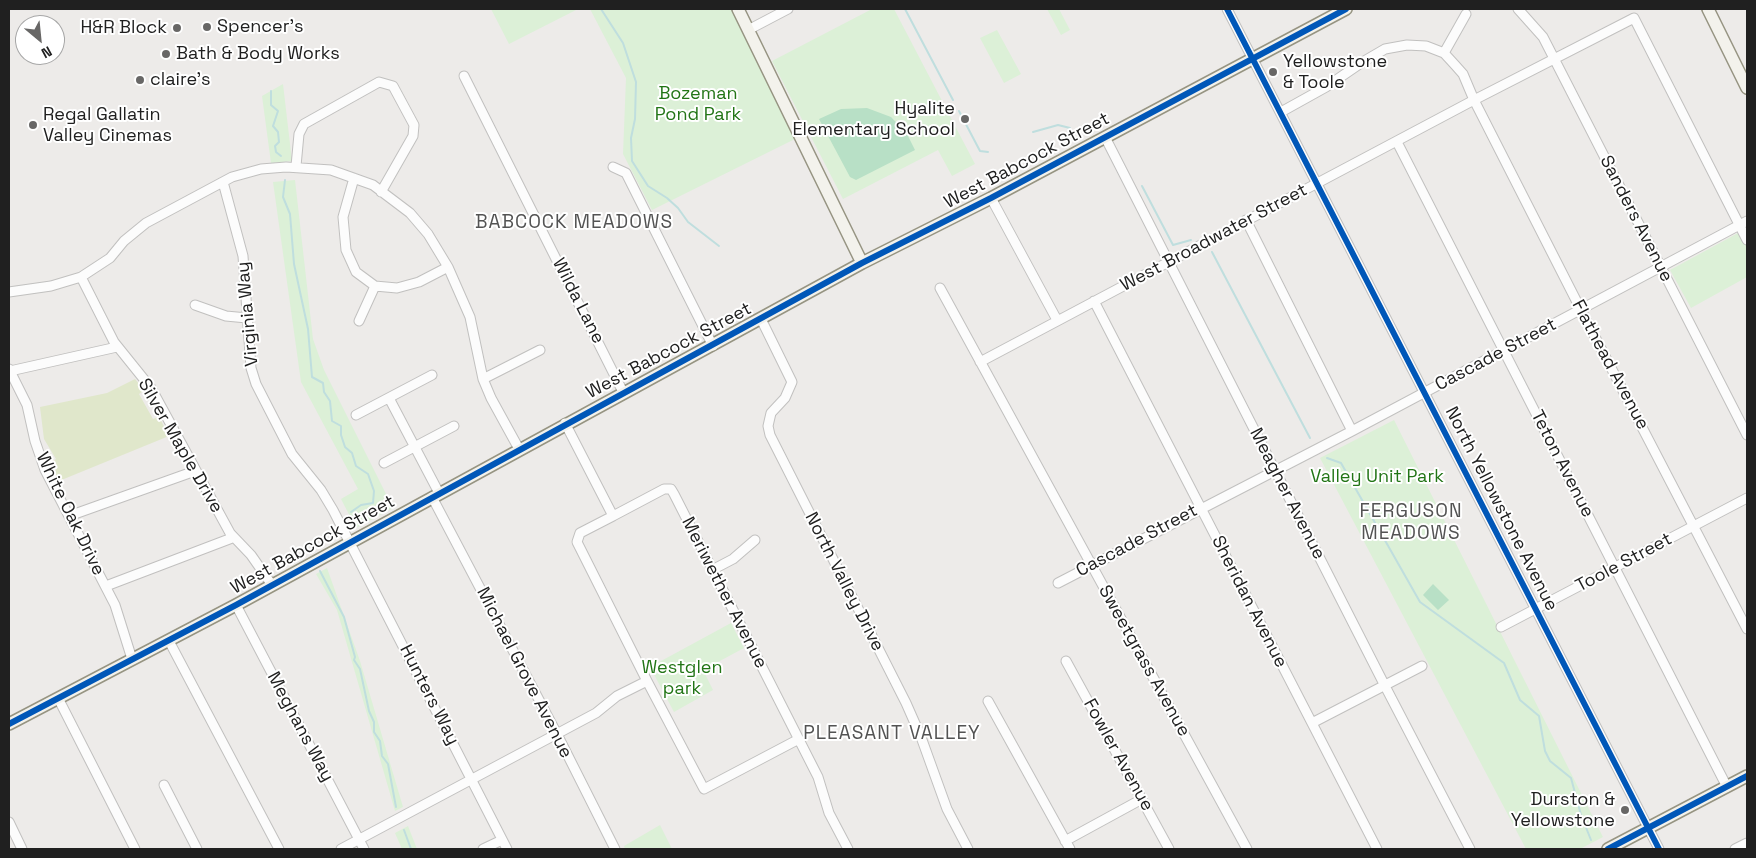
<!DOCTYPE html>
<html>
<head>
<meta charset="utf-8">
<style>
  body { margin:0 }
  #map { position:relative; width:1756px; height:858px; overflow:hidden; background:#edebe9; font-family:"Space Grotesk",sans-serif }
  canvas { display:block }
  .frame { position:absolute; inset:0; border:10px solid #202020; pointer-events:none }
  .north { position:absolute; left:15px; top:15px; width:50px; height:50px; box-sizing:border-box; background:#fff; border:1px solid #a6a6a6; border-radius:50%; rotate:152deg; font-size:14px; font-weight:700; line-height:20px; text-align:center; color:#202020 }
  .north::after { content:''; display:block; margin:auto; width:18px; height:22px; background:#686766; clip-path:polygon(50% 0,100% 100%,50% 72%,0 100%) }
</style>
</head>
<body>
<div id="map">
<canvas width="1756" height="858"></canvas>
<div class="frame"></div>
<div class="north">N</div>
</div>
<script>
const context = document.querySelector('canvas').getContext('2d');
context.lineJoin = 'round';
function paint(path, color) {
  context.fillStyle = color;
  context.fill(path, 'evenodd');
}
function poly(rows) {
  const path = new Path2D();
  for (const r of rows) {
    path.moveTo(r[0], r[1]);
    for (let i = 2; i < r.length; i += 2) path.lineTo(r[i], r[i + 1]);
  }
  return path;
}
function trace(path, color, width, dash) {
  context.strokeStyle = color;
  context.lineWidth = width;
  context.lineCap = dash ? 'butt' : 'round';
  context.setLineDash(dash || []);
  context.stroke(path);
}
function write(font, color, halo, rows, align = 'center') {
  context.font = font + ' "Space Grotesk",sans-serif';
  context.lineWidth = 4;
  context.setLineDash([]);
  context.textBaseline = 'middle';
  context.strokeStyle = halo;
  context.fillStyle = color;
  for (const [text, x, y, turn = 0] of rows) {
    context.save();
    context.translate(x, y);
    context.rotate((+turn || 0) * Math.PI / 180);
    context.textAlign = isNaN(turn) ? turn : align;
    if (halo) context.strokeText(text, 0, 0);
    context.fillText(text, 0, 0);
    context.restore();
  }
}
const grass = poly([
  [135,379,144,390,139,394,153,419,159,417,169,436,59,481,50,463,56,459,44,439,40,407,107,393]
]);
const park = poly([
  [491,9,578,9,509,44],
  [590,9,731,9,795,139,652,210,623,154,626,78],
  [872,9,894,9,975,164,952,176,938,150,843,199,772,61],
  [1047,9,1059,9,1070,30,1061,35],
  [997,30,1021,74,1004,83,980,38],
  [283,84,292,161,271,163,262,96],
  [295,180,313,339,324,370,393,508,356,528,341,499,358,489,301,382,273,182],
  [1740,232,1747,246,1747,277,1691,308,1670,270],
  [1394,420,1603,837,1580,849,1526,849,1320,458],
  [327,568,360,661,403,807,395,811,337,610,316,574],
  [731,623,744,648,703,670,713,690,674,712,650,667],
  [660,825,672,849,625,849,624,846],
  [408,826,417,849,402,849,395,833]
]);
const pitch = poly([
  [867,108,891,117,907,134,915,150,856,180,850,177,819,119,841,109],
  [1433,584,1449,600,1438,610,1423,595]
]);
const stream = poly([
  [601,9,623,43,636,82,635,119,631,138,632,161,648,186,667,198,678,208,688,222,719,246],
  [905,9,953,100],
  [271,91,271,105,278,111,273,126,278,132,279,142,275,146,276,152,281,156],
  [959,111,980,151,988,152],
  [1033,132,1058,125,1070,128],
  [285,180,283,197,290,214,294,264,308,329,312,377,323,383,324,392,330,401,332,421,341,426,341,435,345,447,352,453,356,466,368,474,374,491,373,503,361,505,351,512],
  [1142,186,1173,245,1191,240],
  [1212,252,1310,438],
  [1327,458,1341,463,1420,602,1504,663,1520,700,1539,716,1545,751,1550,761,1571,778,1581,815,1591,840],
  [320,571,344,617,355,657,354,660,360,669,369,711,374,722,374,732,380,741,382,756,388,764,396,807],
  [404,830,411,849]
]);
const street = poly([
  [1227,9,1659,849],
  [1518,9,1543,37,1747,435],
  [748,30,788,9],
  [1444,53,1466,14],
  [464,76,623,392],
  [1281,112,1326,87,1361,63,1385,49,1407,45,1426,46,1444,53,1455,65,1463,74,1474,100,1581,310,1747,629],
  [1105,137,1385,686,1470,849],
  [1397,142,1727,787],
  [296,166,299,134,304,124,379,82,393,86,414,125,413,136,381,192],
  [613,167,626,173,630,181,713,346],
  [354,178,343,217,346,250,356,272,375,286,397,288,419,282,448,267],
  [223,182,243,256,251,368,256,384,292,454,321,490,333,510,507,849],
  [991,198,1057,320],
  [1246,220,1352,431],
  [81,277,114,342,151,388,230,533,251,555,272,585],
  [940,288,1247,849],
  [9,292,51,286,81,277,110,258,124,241,146,223,232,177,261,169,286,167,331,170,373,185,410,213,428,234,448,267,470,317,483,379,491,398,519,449],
  [1094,301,1377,849],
  [195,305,226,316,247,318],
  [761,319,792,382,785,398,771,413,768,426,770,435,906,703,921,737,947,809,968,849],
  [359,321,375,286],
  [980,362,1474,100,1634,18,1747,240],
  [9,369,27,405,35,441,45,470,115,605,132,659],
  [10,371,117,347],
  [483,379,540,350],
  [389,398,439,493],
  [356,415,432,375],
  [565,423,613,516,664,489,671,489,674,494,818,777,829,813,848,849],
  [384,463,454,426],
  [432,497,557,734,615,849],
  [69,516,195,471],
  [613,516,580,533,577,542,647,681,704,789,799,739],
  [712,570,733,559,755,540],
  [1058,583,1352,431,1747,221],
  [106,586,232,538],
  [236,605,364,849],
  [1501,627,1747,498],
  [169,641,279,849],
  [1066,661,1169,849],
  [58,698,135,849],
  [988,701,1070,849],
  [1312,723,1422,666],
  [164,785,197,849],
  [9,822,22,849],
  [1065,841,1142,799],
  [341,849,596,713,617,696,647,681],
  [483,849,502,840],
  [1735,849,1747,843]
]);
const secondary = poly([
  [738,9,862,263],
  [1708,9,1747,88],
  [9,724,236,605,862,263,991,198,1346,9],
  [1608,849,1747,776]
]);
const cycleway = poly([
  [1227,9,1659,849],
  [9,724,236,605,862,263,991,198,1346,9],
  [1608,849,1747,776]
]);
const markers = [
  [207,27,5,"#686766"],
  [177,28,5,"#686766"],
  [166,54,5,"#686766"],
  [1273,72,5,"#686766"],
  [140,80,5,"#686766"],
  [965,119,5,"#686766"],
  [33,125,5,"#686766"],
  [1625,810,5,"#686766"]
];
const poiNames = [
  ["Spencer's",217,27],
  ["H&R Block",167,28,"right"],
  ["Bath & Body Works",176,54],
  ["Yellowstone",1283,62],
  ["& Toole",1283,83],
  ["claire's",150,80],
  ["Hyalite",955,109,"right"],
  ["Elementary School",955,130,"right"],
  ["Regal Gallatin",43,115],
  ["Valley Cinemas",43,136],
  ["Durston &",1615,800,"right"],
  ["Yellowstone",1615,821,"right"]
];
const parkNames = [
  ["Bozeman",698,94],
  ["Pond Park",698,115],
  ["Valley Unit Park",1377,477],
  ["Westglen",682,668],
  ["park",682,689]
];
const streetNames = [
  ["West Babcock Street",1027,161,-28],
  ["Sanders Avenue",1636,219,63],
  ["West Broadwater Street",1214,238,-28],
  ["Wilda Lane",578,301,63],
  ["Virginia Way",248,314,-95],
  ["West Babcock Street",669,351,-28],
  ["Cascade Street",1496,355,-28],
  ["Flathead Avenue",1610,365,62],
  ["Silver Maple Drive",180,446,60],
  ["Teton Avenue",1562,464,63],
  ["Meagher Avenue",1287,494,63],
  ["North Yellowstone Avenue",1501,509,63],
  ["White Oak Drive",70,514,64],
  ["Cascade Street",1137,541,-28],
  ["West Babcock Street",313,545,-29],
  ["Toole Street",1624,563,-28],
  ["North Valley Drive",844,582,63],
  ["Meriwether Avenue",724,593,63],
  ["Sheridan Avenue",1249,602,63],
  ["Sweetgrass Avenue",1144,661,61],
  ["Michael Grove Avenue",524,673,63],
  ["Hunters Way",429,695,63],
  ["Meghans Way",300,727,62],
  ["Fowler Avenue",1118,755,61]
];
const neighbourhoodNames = [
  ["BABCOCK MEADOWS",574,223],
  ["FERGUSON",1411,512],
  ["MEADOWS",1411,534],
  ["PLEASANT VALLEY",892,734]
];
paint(grass, '#e0e7cb');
paint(park, '#dcf0d7');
paint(pitch, '#b8e0c6');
trace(stream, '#bfdede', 2);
trace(street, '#c1c0bf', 11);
trace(secondary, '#969482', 14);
trace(street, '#fcfcfc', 9);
trace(secondary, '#f3f2ec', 11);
trace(cycleway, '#0057b8', 6);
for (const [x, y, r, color] of markers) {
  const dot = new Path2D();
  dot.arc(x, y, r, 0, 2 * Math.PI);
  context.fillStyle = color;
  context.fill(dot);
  trace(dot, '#fff', 2);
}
write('18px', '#202020', '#fff', poiNames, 'left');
write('18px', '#227516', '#fff', parkNames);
write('18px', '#202020', '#fff', streetNames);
context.letterSpacing = '1px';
write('19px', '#535353', '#fff', neighbourhoodNames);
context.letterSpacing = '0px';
</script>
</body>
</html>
